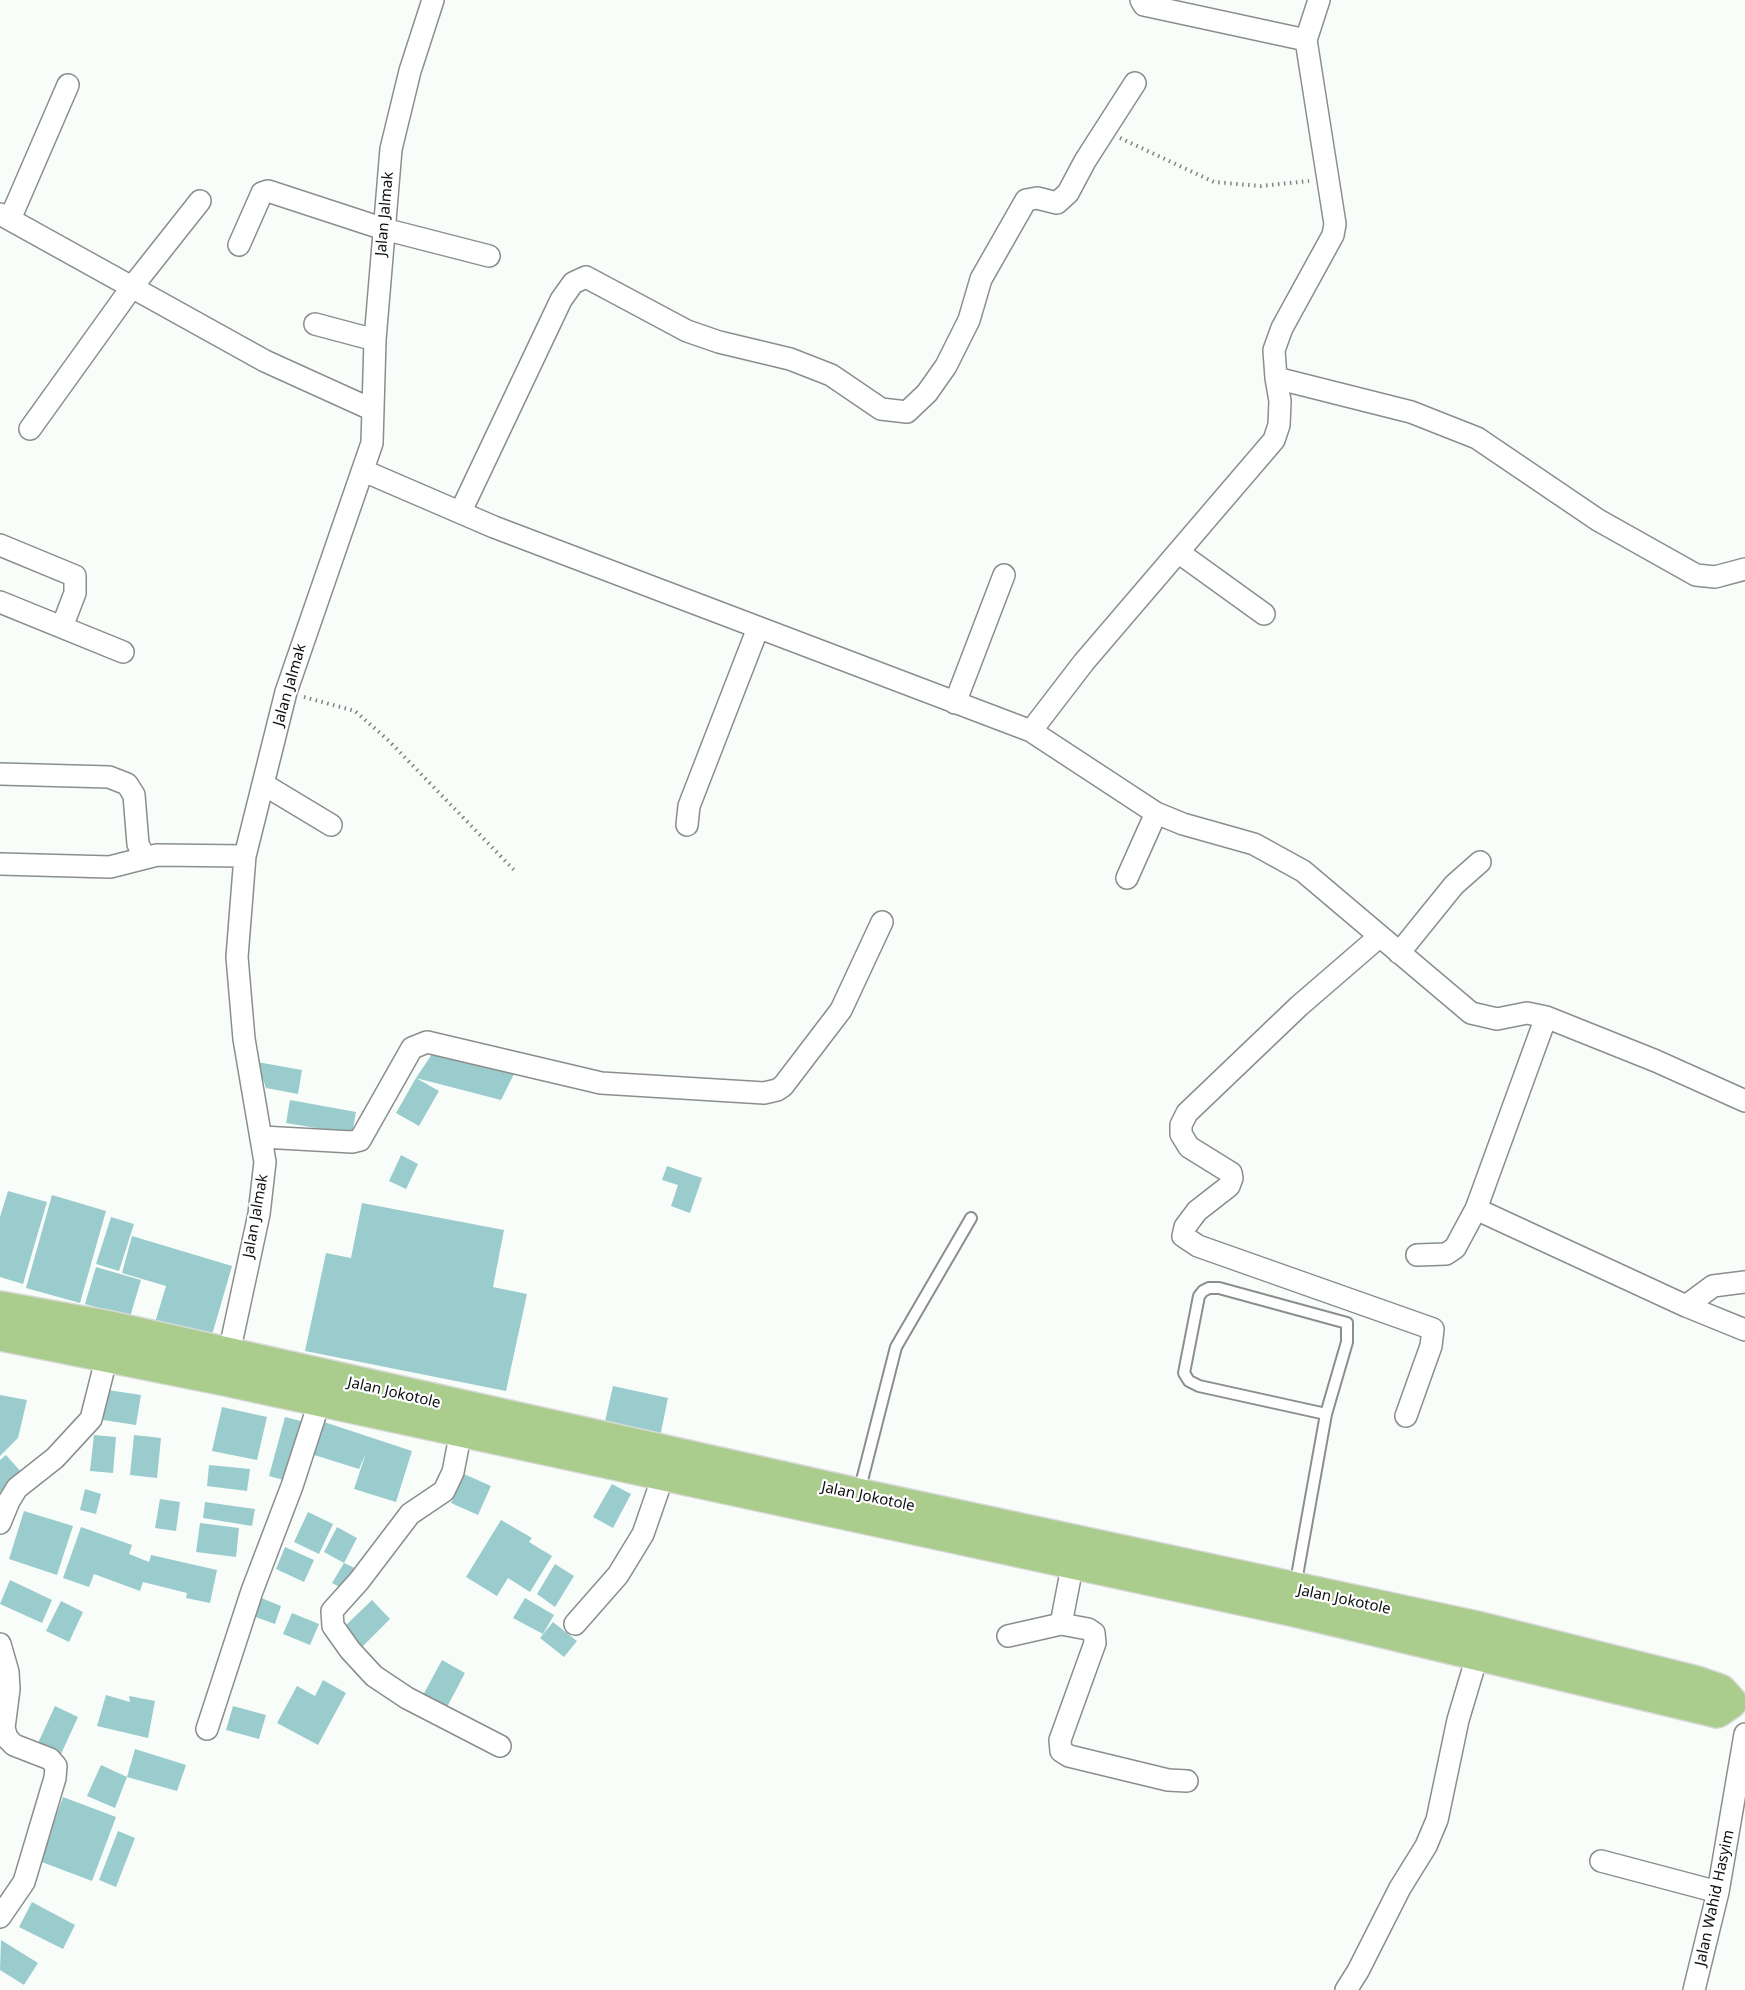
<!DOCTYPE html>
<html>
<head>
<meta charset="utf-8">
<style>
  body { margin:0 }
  canvas { display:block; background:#f8fdfa }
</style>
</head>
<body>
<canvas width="1745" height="1990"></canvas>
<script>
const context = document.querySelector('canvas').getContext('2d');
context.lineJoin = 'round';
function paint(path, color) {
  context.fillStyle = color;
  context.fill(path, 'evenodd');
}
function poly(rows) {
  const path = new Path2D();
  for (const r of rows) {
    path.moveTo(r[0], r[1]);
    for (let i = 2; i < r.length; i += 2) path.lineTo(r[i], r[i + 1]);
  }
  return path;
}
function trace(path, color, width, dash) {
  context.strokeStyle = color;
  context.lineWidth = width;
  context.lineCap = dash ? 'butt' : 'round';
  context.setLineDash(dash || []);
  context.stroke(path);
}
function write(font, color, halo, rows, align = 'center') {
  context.font = font + ' "Noto Sans",sans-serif';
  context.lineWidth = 4.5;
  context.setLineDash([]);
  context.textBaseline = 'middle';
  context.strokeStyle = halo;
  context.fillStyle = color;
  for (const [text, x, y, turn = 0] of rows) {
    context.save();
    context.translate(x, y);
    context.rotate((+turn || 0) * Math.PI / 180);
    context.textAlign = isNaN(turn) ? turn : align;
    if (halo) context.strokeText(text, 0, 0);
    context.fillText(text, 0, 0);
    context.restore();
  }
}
const building = poly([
  [432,1054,515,1072,501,1100,416,1078],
  [257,1062,302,1070,298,1094,266,1088],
  [416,1078,439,1091,419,1126,396,1113],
  [290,1100,356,1112,352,1134,286,1123],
  [401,1155,418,1164,406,1189,389,1181],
  [667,1166,702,1178,690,1213,671,1206,678,1185,662,1180],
  [8,1191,47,1202,23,1284,0,1277,0,1217],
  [52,1195,106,1211,80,1303,26,1288],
  [362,1203,504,1230,493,1287,527,1294,506,1391,305,1351,326,1253,351,1258],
  [111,1217,134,1224,119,1271,96,1264],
  [132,1236,232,1266,210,1342,154,1326,166,1286,122,1273],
  [96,1267,141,1280,130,1317,85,1304],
  [613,1386,668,1398,660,1437,604,1426],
  [108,1390,141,1395,136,1425,103,1420],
  [0,1395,27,1400,18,1438,0,1456],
  [222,1407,267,1417,257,1460,212,1451],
  [285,1417,308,1423,291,1482,269,1476],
  [321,1421,412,1451,396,1502,354,1489,366,1453,359,1469,311,1454],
  [94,1435,116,1437,113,1473,90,1471],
  [134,1435,161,1438,157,1478,130,1475],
  [6,1455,22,1473,0,1492,0,1460],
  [209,1465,250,1469,247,1491,207,1486],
  [464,1474,491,1486,478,1515,451,1503],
  [612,1484,631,1494,613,1528,593,1517],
  [85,1489,101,1494,96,1514,80,1510],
  [160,1499,180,1502,176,1531,155,1528],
  [205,1502,255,1509,252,1526,203,1518],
  [24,1511,73,1526,57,1575,9,1559],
  [308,1512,333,1524,319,1554,294,1542],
  [501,1520,532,1538,529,1542,552,1556,530,1592,508,1578,497,1596,466,1577],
  [200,1523,239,1528,236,1557,196,1552],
  [81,1527,132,1545,129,1554,149,1562,151,1555,217,1570,210,1603,186,1598,187,1593,143,1582,140,1591,94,1574,89,1587,63,1578],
  [337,1527,357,1538,344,1563,324,1552],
  [285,1547,314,1560,304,1582,276,1569],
  [344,1563,359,1570,347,1591,332,1583],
  [555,1564,574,1576,555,1607,537,1594],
  [10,1580,52,1600,42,1623,0,1604],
  [254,1595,281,1606,275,1624,247,1614],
  [525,1598,554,1615,543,1634,513,1618],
  [372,1600,390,1619,362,1647,343,1628],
  [61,1601,83,1612,69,1642,46,1631],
  [292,1613,319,1624,310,1645,283,1634],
  [553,1622,577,1641,564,1657,540,1638],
  [442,1660,465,1673,446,1709,422,1697],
  [323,1680,346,1693,318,1745,277,1723,297,1686,315,1696],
  [106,1695,130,1702,129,1696,155,1701,148,1738,97,1726],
  [55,1706,78,1717,61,1754,38,1743],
  [233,1706,266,1715,259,1739,226,1730],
  [135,1749,186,1765,177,1791,127,1777],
  [101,1765,127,1777,115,1808,87,1796],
  [63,1797,116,1817,92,1881,39,1861],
  [118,1831,135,1838,116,1887,99,1880],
  [32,1902,75,1925,63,1949,19,1927],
  [1,1940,38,1963,24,1985,0,1970]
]);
const path = poly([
  [1120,138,1214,182,1261,186,1309,181],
  [304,697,355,711,389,741,515,871]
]);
const lane = poly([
  [859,1492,896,1347,971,1218],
  [1295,1587,1326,1414,1347,1342,1347,1323,1219,1288,1209,1288,1203,1291,1199,1296,1184,1373,1189,1381,1199,1386,1326,1414]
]);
const street = poly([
  [1141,0,1144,5,1306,40],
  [0,214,265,361,373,410],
  [10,219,68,85],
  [239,245,262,193,268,191,384,229,489,256],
  [315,324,375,340],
  [1276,378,1411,412,1477,438,1598,520,1696,575,1715,577,1745,569],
  [30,429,132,287,200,201],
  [364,471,494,527,1031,731,1156,813,1183,824,1254,844,1303,871,1471,1013,1497,1019,1527,1013,1546,1017,1656,1061,1745,1101],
  [461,511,561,300,573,283,586,277,687,331,719,342,790,359,831,375,881,409,907,412,927,393,946,366,969,320,981,279,1026,200,1037,198,1057,203,1068,193,1085,161,1135,83],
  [0,545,75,576,75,593,62,627],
  [1178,552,1264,614],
  [0,602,123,652],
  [955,703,1004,575],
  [1031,731,1084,662,1274,440,1279,425,1280,401,1276,378,1274,350,1282,328,1333,235,1335,224,1306,40,1319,0],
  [0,774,109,777,127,784,134,795,138,844,145,858],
  [263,784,331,825],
  [687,825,689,806,758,628],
  [0,864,110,867,157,855,245,856],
  [1127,878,1156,813],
  [1380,936,1299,1006,1187,1113,1181,1125,1181,1134,1189,1147,1231,1173,1232,1178,1229,1186,1197,1211,1185,1227,1183,1236,1198,1246,1433,1329,1431,1346,1406,1416],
  [1399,953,1454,885,1480,862],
  [1546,1017,1476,1209,1686,1306,1713,1286,1745,1282],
  [262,1137,352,1142,360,1140,412,1048,427,1042,601,1083,764,1093,777,1090,783,1086,841,1010,882,922],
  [1417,1255,1446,1254,1455,1248,1476,1209],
  [1686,1306,1745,1330],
  [226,1367,259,1214,265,1162,244,1039,237,957,245,856,286,692,372,443,375,340,391,149,410,71,433,0],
  [461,1431,453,1472,444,1491,410,1514,359,1581,332,1611,333,1626,350,1650,374,1676,407,1698,500,1746],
  [0,1523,9,1501,17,1488,55,1458,91,1419,107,1356],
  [1073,1562,1061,1624,1088,1629,1094,1633,1095,1643,1060,1740,1061,1751,1069,1756,1168,1780,1187,1781],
  [575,1624,618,1575,643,1534,668,1462],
  [1008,1636,1061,1624],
  [0,1644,8,1672,9,1689,4,1728,7,1738,14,1745,50,1759,56,1766,55,1778,24,1882,0,1917],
  [207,1729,252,1591,292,1486,320,1400],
  [1601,1861,1718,1892],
  [1346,1990,1358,1971,1400,1888,1426,1846,1437,1820,1458,1720,1478,1653],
  [1694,1990,1718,1892,1745,1734]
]);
const highway = poly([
  [0,1308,111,1328,858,1495,1477,1628,1697,1683,1720,1691,1730,1702,1717,1711,1295,1610,225,1379,0,1334]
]);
const streetNames = [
  ["Jalan Jalmak",385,214,-85],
  ["Jalan Jalmak",290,685,-74],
  ["Jalan Jalmak",256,1216,-80],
  ["Jalan Jokotole",394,1393,13],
  ["Jalan Jokotole",868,1497,12],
  ["Jalan Jokotole",1344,1600,12],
  ["Jalan Wahid Hasyim",1715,1898,-78]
];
paint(building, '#9accce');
trace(lane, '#8a8e8c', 14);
trace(street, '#8a8e8c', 24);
trace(highway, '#d8d9d8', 36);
trace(path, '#808381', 4, [1.5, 4.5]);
trace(lane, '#fff', 10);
trace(street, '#fff', 21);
trace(highway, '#aacc8c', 33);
write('15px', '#0d0f0e', '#fff', streetNames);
</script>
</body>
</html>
